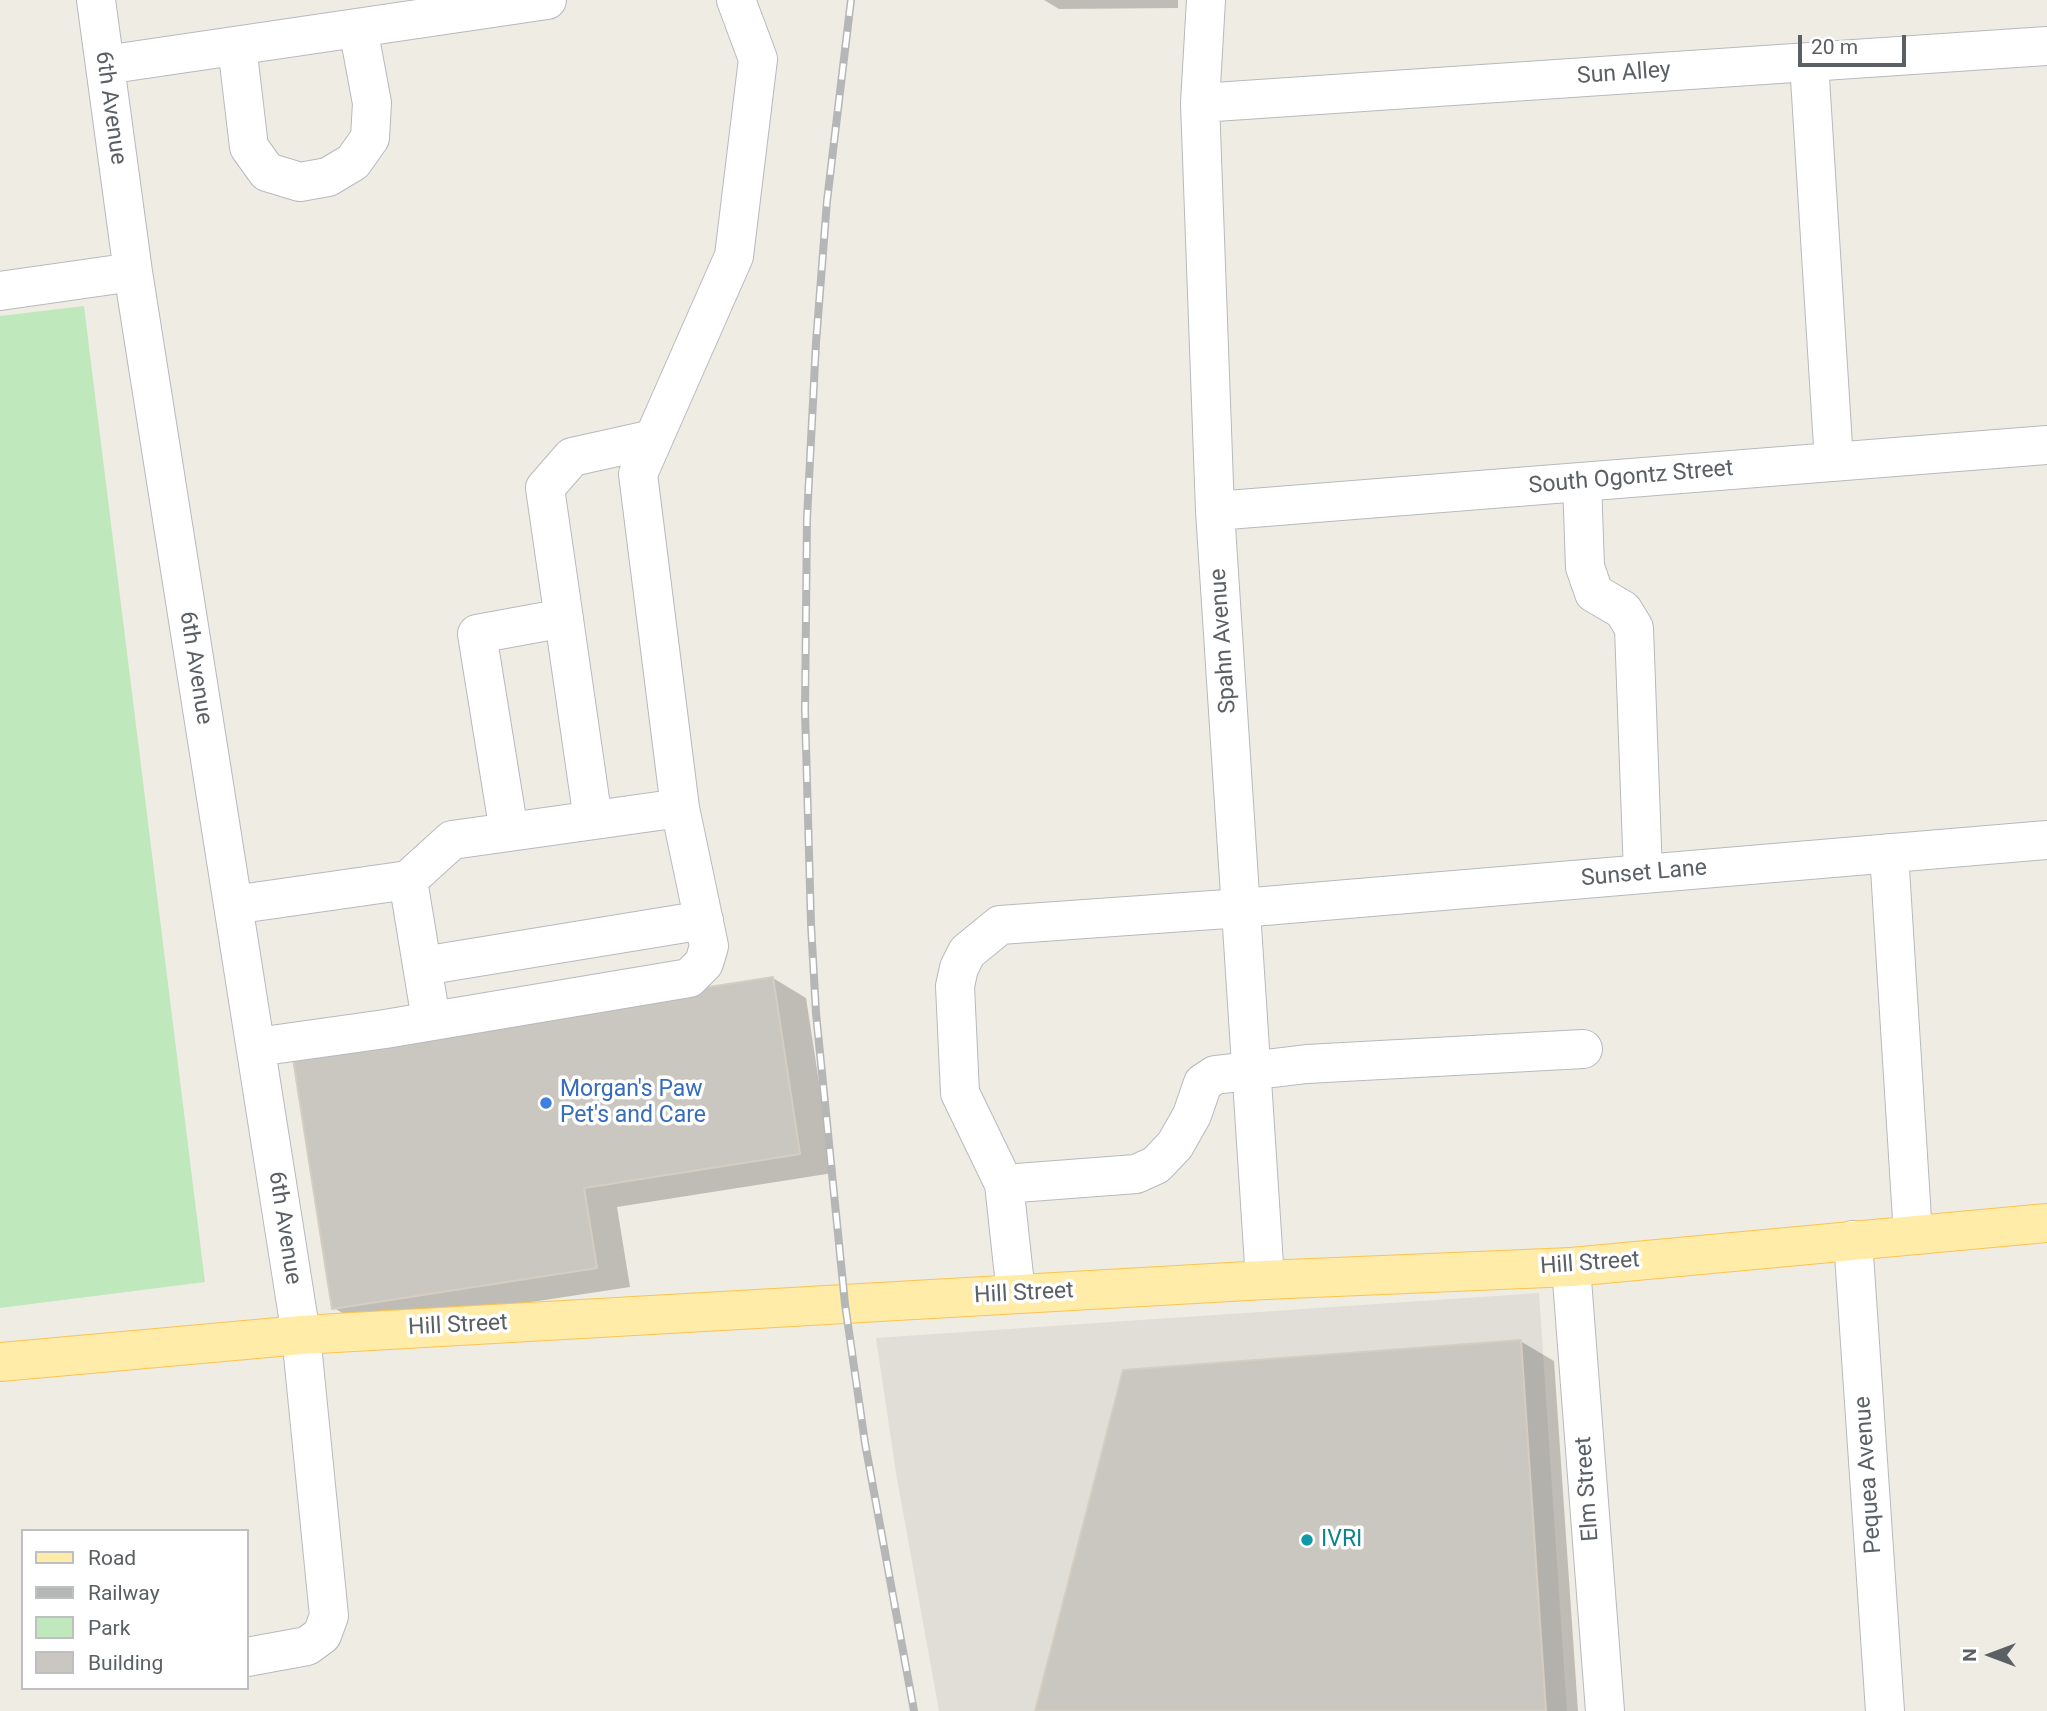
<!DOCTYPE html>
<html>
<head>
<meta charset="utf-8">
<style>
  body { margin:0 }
  #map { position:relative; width:2047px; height:1711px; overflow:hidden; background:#efece3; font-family:Roboto,sans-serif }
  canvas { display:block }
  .legend { position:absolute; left:21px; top:1529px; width:228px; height:161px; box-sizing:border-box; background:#fff; border:2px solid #bdbfc1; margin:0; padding:9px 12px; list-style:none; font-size:21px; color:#5b6065 }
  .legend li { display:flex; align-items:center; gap:14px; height:35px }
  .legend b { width:35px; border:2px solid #bdbfc1 }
  .north { position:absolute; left:1956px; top:1620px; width:70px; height:70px; -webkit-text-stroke:5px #fff; paint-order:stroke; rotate:270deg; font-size:19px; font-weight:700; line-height:28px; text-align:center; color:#5b6065 }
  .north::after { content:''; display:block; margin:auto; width:24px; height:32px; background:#5b6065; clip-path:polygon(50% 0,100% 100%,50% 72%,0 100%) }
  .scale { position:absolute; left:1798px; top:35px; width:108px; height:32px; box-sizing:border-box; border:4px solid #5b6065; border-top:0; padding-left:9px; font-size:21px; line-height:24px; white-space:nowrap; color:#5b6065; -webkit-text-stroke:5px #fff; paint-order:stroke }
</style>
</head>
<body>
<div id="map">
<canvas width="2047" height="1711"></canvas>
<ul class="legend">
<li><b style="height:9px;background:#ffeca8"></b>Road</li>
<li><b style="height:9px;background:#b5b6b6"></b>Railway</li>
<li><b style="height:19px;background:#bfe9bd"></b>Park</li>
<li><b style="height:19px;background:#cac6c0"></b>Building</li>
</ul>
<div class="north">N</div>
<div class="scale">20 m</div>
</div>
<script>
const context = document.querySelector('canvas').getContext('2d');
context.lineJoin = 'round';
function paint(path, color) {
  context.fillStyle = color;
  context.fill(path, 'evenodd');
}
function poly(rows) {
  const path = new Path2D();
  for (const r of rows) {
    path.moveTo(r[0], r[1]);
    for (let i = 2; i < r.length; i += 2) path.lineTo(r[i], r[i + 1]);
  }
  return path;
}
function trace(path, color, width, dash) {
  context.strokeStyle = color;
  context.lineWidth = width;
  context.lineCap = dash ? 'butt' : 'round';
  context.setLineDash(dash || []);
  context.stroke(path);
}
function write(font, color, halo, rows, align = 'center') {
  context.font = font + ' Roboto,sans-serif';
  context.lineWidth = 7;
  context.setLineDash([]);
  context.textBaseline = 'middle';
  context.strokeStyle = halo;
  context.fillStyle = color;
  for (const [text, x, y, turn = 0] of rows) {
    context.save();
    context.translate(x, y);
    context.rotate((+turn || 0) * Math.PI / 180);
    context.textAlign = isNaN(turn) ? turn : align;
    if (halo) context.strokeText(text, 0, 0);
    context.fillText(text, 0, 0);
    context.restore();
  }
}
const industrial = poly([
  [1539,1293,1567,1711,939,1711,896,1473,876,1338]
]);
const green = poly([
  [84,306,205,1282,0,1308,0,316]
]);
const shadow = poly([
  [1044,0,1178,0,1178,8,1059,9],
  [773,978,806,998,833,1173,617,1207,630,1287,367,1327,334,1308],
  [1520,1341,1554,1361,1578,1711,1037,1711]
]);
const building = poly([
  [773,977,800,1154,584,1188,597,1268,332,1309,292,1052,773,977],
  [1521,1340,1546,1711,1035,1711,1123,1370,1521,1340]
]);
const minor = poly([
  [96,0,133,272,301,1335,329,1616,322,1635,307,1646,247,1657],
  [1206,0,1200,103,1215,511,1265,1280],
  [237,46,249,147,267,172,300,182,328,177,353,162,370,138,372,103,358,28],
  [1809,62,1834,462],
  [105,65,547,0],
  [1200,103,2047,46],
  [0,291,133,272],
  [1582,482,1585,567,1594,593,1623,610,1634,628,1643,874],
  [1215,511,2047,445],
  [593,820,545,488,572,457,653,439],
  [509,832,477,634,564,618],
  [1889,853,1913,1235],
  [408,880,452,840,680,808,638,474,734,256,758,59,736,0],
  [233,905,408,880,431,1020],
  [423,966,704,920],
  [257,1047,385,1029,689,978,704,963,709,946,680,808],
  [1004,1184,1136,1174,1156,1165,1175,1145,1192,1115,1203,1083,1215,1075,1307,1064,1583,1049],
  [1853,1240,1885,1711],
  [1571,1267,1605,1711],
  [1016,1294,1004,1184,960,1093,955,986,959,968,967,952,1000,925,1241,908,2047,840]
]);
const major = poly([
  [0,1362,301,1335,1265,1280,1571,1267,2047,1223]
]);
const rail = poly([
  [851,0,827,201,816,343,807,518,805,711,811,924,816,1013,845,1304,865,1443,914,1711]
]);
const markers = [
  [546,1103,7,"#3f7fe0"],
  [1307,1540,7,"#0f9aa8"]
];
const streetNames = [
  ["Sun Alley",1624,74,-4],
  ["6th Avenue",110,108,82],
  ["South Ogontz Street",1631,478,-5],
  ["Spahn Avenue",1224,641,-94],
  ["6th Avenue",195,668,81],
  ["Sunset Lane",1644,874,-5],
  ["6th Avenue",284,1228,81],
  ["Hill Street",1590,1264,-4],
  ["Hill Street",1024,1294,-3],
  ["Hill Street",458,1326,-3],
  ["Pequea Avenue",1869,1475,-94],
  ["Elm Street",1588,1489,-94]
];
const shopNames = [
  ["Morgan's Paw",560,1090],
  ["Pet's and Care",560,1116]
];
const cultureNames = [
  ["IVRI",1321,1540]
];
paint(industrial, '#e0ded7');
paint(green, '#bfe9bd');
paint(shadow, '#0003');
paint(building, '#cac6c0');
trace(building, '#d5cdc1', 2);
trace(minor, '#b6babe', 40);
trace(major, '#fec34d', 40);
trace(minor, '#fff', 38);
trace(major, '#ffeca8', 38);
trace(rail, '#b5b6b6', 8);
trace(rail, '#fff', 5, [16]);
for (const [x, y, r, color] of markers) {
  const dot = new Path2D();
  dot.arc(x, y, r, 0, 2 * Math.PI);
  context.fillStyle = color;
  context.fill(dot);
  trace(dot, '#fff', 2.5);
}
write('23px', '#5b6065', '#fff', streetNames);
write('23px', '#366cbe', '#fff', shopNames, 'left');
write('23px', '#0d838f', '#fff', cultureNames, 'left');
</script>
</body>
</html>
